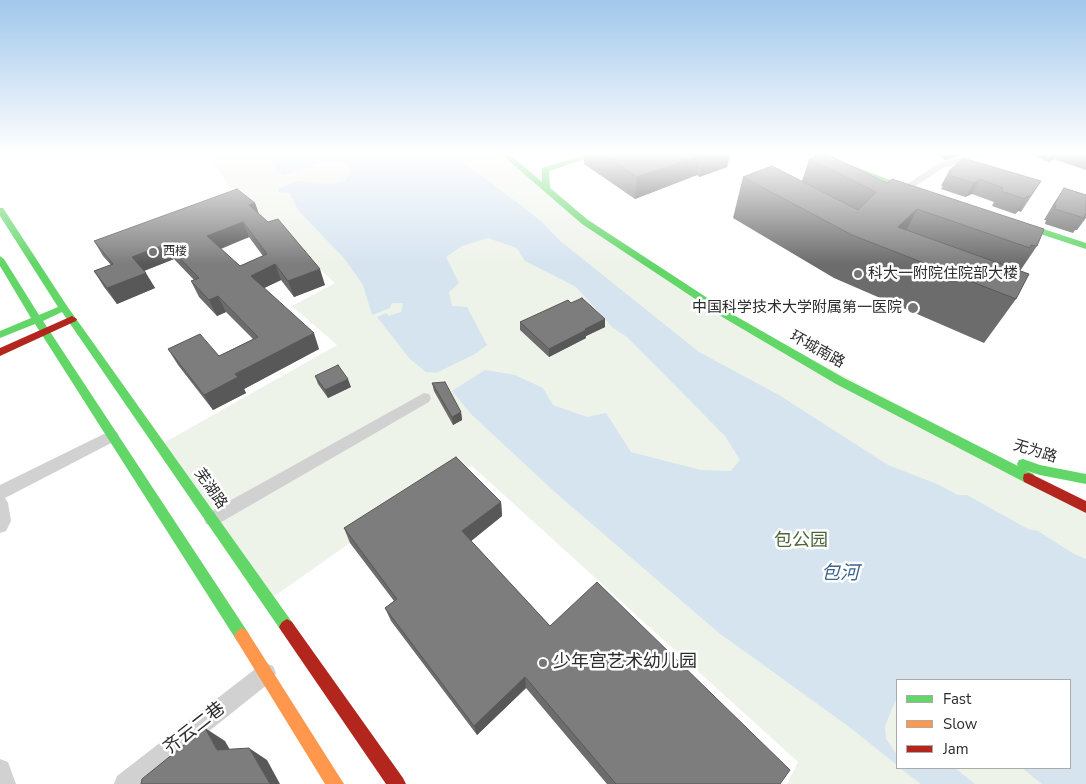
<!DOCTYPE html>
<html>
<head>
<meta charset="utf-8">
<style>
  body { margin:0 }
  #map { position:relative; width:1086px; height:784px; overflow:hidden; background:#fff; font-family:"Nunito Sans",sans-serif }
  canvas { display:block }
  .legend { position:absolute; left:896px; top:679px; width:175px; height:90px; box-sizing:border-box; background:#fff; border:1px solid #ababab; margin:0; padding:6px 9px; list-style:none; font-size:15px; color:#2c2c2c }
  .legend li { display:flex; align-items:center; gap:10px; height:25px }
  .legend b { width:25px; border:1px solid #ababab }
</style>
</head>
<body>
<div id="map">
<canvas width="1086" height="784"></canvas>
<ul class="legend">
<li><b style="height:6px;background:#63d668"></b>Fast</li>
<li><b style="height:6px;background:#ff974d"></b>Slow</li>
<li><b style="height:6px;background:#b3261e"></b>Jam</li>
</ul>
</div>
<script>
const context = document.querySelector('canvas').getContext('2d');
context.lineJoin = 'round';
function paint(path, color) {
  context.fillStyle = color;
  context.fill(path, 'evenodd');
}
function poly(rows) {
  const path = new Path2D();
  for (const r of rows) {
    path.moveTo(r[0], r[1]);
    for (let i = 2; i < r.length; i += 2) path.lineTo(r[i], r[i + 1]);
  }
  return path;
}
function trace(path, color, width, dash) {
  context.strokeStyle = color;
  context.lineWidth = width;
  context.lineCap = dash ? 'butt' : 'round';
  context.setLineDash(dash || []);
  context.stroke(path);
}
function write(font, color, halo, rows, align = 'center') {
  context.font = font + ' "Nunito Sans","Noto Sans SC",sans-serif';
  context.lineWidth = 5;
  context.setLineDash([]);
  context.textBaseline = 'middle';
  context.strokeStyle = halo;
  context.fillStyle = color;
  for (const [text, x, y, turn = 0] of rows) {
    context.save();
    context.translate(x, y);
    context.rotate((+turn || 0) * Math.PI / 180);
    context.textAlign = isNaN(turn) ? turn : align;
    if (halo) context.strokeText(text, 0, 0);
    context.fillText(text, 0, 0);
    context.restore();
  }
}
const green = poly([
  [209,154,494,154,517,167,542,171,553,189,592,225,692,296,1086,503,1086,784,787,784,798,762,471,465,350,543,269,600,160,445,337,345,292,306,335,283,228,185],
  [897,680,1070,680,1070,768,897,768]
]);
const water = poly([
  [266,154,452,154,518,203,542,222,559,240,699,352,779,395,888,465,937,484,958,495,967,495,1028,529,1038,531,1074,554,1086,559,1086,784,1042,784,1022,768,1070,768,1070,680,897,680,897,697,885,726,886,739,897,755,897,765,848,726,719,633,557,494,472,415,452,391,485,370,515,375,543,388,553,405,587,417,606,413,631,452,701,470,731,471,740,460,725,436,627,337,613,328,576,287,525,261,517,248,488,238,462,246,446,257,459,283,449,292,452,306,467,307,487,345,475,354,436,373,426,372,410,359,377,317,386,313,389,316,401,312,403,303,392,303,390,308,372,315,363,285,344,258,298,210,290,193,279,192,279,188,299,181,331,184,345,181,350,175,350,166,341,162,320,163,282,176],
  [900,768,955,768,975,784,921,784]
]);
const street = poly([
  [972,154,987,154,943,168,911,189,905,189,903,187,937,164,972,154],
  [424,393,429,394,431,398,429,402,218,524,212,526,206,524,204,519,206,514,424,393],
  [112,430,117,432,119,436,117,440,5,498,8,503,11,521,6,531,0,533,0,485,112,430],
  [266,663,273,666,276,673,273,680,143,784,114,784,117,776,259,666,266,663],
  [0,759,8,762,16,784,0,784,0,759]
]);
const fast = poly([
  [501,154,509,154,542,182,542,168,588,154,600,154,549,171,550,188,588,220,732,314,844,378,1018,466,1017,464,1019,460,1023,459,1040,465,1086,474,1086,484,1040,475,1024,470,1034,474,1035,478,1034,482,1029,483,1024,482,836,384,724,318,582,224,501,154],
  [811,154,822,154,919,191,912,193,811,154],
  [0,208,3,208,67,306,292,622,295,627,292,632,287,635,282,632,62,312,43,321,247,631,250,636,247,641,242,644,237,641,35,324,0,338,0,331,31,318,0,266,0,256,4,259,39,315,58,307,0,216,0,208],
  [1019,221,1086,243,1086,249,1016,226,1016,222,1019,221]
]);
const slow = poly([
  [242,628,247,631,344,784,325,784,237,641,234,636,237,631,242,628]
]);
const jam = poly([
  [72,316,77,319,76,321,0,356,0,348,72,316],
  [1029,473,1086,501,1086,513,1024,482,1023,478,1024,474,1029,473],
  [287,619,292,622,403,778,406,784,386,784,282,632,279,627,282,622,287,619]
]);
const wall = poly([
  [584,154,730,154,727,167,699,177,697,175,635,199,584,164],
  [934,154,963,154,945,160],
  [1029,154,1086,154,1086,170,1054,159,1049,162],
  [809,159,887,183,1037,246,1020,271,1016,299,984,343,834,278,733,218,743,177,802,181],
  [949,171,1041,181,1021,212,1018,211,1015,214,992,206,994,202,972,194,965,197,941,189,943,186,941,186],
  [1064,188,1086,195,1086,218,1077,230,1075,230,1073,233,1045,224,1046,220,1044,220,1054,203],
  [255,203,259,214,325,285,294,297,281,280,264,288,319,349,244,389,246,393,213,410,178,365,168,349,219,356,253,339,226,312,217,316,199,297,191,281,194,280,174,259,144,271,155,288,117,304,104,287,94,271,111,265,103,256,94,241],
  [249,237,263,256,240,266,221,249],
  [571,303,605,319,605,327,586,336,586,338,549,357,520,330,520,322],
  [315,376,351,387,328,398,318,384],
  [432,383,461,412,462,420,453,425,434,391],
  [501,502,502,516,471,541,550,626,780,784,607,784,526,688,477,735,391,621,385,608,394,601,350,543,344,528]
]);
const shadedWall = poly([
  [708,154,730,154,727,167,699,177,704,156],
  [947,154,963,154,945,160],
  [1054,154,1057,154,1054,159,1049,162],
  [701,155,697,175,635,199,637,177],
  [980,179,972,194,965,197,974,183],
  [1027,196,1018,211,1015,214],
  [255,203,260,218,249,205],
  [917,209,896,251,898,227],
  [243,222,249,237,214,251,207,236],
  [166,244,174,259,141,272,132,257],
  [275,264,281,280,258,291,251,276],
  [320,269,325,285,294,297,288,281],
  [146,273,155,288,117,304,107,288],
  [218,296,226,312,217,316,209,300],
  [605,319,605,327,586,336,586,338,549,357,549,349,585,329],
  [314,333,319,349,244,389,246,393,213,410,204,395,235,374],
  [348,379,351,387,328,398,325,390],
  [461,412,462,420,453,425,452,417],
  [501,502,502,516,465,546,462,531],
  [525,677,526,688,477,735,474,726],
  [205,728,225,741,237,762,217,750],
  [249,748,267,760,280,784,270,784]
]);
const building = poly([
  [601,154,708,154,704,156,701,155,637,177,601,154],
  [822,154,826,154,887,183,892,179,1044,229,1037,246,1031,245,1030,248,917,209,898,227,1029,274,1016,299,852,235,743,177,772,166,858,210,876,192,809,159,822,154],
  [963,158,1041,181,1030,197,1027,196,1025,199,1001,191,1003,188,980,179,974,183,949,175,952,172,949,171,963,158],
  [1064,188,1086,195,1086,215,1085,214,1084,218,1055,209,1056,205,1054,205,1064,188],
  [237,189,255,203,249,205,268,222,278,219,320,269,288,281,275,264,251,276,314,333,235,374,238,377,204,395,168,349,200,334,219,356,258,337,218,296,209,300,191,281,199,278,166,244,132,257,146,273,107,288,94,271,113,264,94,241,237,189],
  [243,222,267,254,240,266,207,236,243,222],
  [582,298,605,319,585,329,586,330,549,349,520,322,568,300,571,303,582,298],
  [338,365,348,379,325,390,315,376,338,365],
  [445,382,461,412,452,417,432,383,445,382],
  [456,457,501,502,462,531,550,626,597,582,790,770,780,784,616,784,525,677,474,726,385,608,397,599,344,528,456,457],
  [205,728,217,750,249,748,270,784,141,784,142,779,205,728]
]);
const markers = [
  [153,252,5,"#767676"],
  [858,274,5,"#767676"],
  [913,308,6,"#767676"],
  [543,663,5,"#767676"]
];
const farPoinames = [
  ["西楼",163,252]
];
const poiNames = [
  ["科大一附院住院部大楼",868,274],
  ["中国科学技术大学附属第一医院",902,308,"right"]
];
const streetNames = [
  ["环城南路",817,350,29],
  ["无为路",1035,452,17],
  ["芜湖路",210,489,55]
];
const nearParknames = [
  ["包公园",801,542]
];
const nearPoinames = [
  ["少年宫艺术幼儿园",553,663]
];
const nearStreetnames = [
  ["齐云二巷",195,729,-38]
];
const nearWaternames = [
  ["包河",840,574]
];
paint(green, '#eef3ea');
paint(water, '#d6e4f0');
paint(street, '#d1d1d1');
paint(fast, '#63d668');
paint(slow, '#ff974d');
paint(jam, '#b3261e');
paint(wall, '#6c6c6c');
paint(shadedWall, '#585858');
paint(building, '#7d7d7d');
trace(building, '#585858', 1);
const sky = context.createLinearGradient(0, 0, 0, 264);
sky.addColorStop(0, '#a1c7eb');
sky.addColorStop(0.58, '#fff');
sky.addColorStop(1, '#ffffff00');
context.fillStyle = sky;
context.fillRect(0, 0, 1086, 264);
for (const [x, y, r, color] of markers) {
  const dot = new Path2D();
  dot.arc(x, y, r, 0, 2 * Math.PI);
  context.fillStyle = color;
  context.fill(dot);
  trace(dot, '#fff', 2);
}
write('12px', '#2c2c2c', '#fff', farPoinames, 'left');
write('15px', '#2c2c2c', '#fff', poiNames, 'left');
write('15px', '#2c2c2c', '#fff', streetNames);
write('18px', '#4b663b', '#fff', nearParknames);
write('18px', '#2c2c2c', '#fff', nearPoinames, 'left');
write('18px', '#2c2c2c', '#fff', nearStreetnames);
write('italic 19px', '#3c668c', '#fff', nearWaternames);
</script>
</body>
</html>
